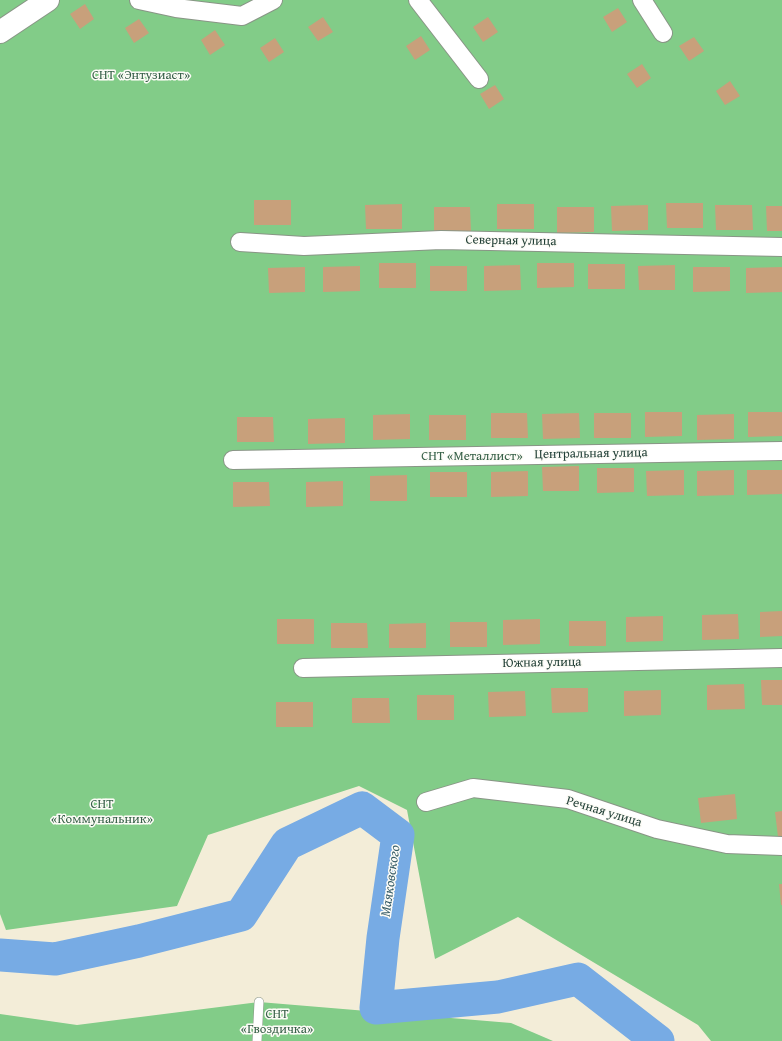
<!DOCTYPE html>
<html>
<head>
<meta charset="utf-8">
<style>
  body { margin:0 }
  canvas { display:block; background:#f3edd8 }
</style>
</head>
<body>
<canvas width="782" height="1041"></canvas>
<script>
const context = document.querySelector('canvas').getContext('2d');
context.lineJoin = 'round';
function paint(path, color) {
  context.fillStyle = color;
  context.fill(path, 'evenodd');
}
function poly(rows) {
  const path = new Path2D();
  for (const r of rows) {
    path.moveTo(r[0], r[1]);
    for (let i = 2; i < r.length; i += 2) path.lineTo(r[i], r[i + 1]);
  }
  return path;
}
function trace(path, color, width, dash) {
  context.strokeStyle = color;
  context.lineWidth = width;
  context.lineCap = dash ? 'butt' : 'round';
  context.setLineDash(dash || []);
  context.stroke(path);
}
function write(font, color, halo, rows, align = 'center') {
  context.font = font + ' "Gentium Book Plus",serif';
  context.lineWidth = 3;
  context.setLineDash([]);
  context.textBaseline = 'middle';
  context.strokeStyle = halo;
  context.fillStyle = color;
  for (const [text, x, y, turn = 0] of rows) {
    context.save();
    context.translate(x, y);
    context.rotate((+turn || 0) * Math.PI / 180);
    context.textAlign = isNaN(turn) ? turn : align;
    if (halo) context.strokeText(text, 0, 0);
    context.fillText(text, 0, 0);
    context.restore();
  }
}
const green = poly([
  [0,0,782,0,782,1041,711,1041,698,1025,518,917,435,959,407,810,359,786,208,835,177,906,6,930,0,914],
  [259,1002,511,1023,553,1041,0,1041,0,1014,77,1025]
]);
const river = poly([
  [0,955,55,959,139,941,241,915,287,844,362,808,398,835,383,938,376,1008,498,997,578,979,658,1041]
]);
const building = poly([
  [85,4,94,19,80,29,70,14],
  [618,8,627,22,612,32,603,17],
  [323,17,333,32,318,41,308,27],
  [488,17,498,32,483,42,473,27],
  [139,19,149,33,134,43,125,28],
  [215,30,225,45,210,55,201,40],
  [421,36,430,50,415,60,406,46],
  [694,37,704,51,689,61,679,46],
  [275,38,284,52,269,62,260,48],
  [642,64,651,78,637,88,627,74],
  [730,81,740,96,725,105,716,91],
  [495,85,504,99,489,109,480,94],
  [254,200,291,200,291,225,254,225],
  [666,203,703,203,703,228,667,228],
  [402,204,402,229,366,229,365,205],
  [497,204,534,204,534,229,497,229],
  [648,205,648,230,612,231,611,206],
  [715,205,752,205,753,230,716,230],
  [766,206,782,206,782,231,767,231],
  [434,207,470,207,471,232,434,232],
  [557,207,594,207,594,232,557,233],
  [379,263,416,263,416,288,379,288],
  [537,263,574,263,574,287,537,288],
  [588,264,625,264,625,289,588,289],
  [520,265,521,290,484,291,484,266],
  [675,265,675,290,639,290,638,266],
  [360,266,360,291,323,292,323,267],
  [430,266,467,266,467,291,430,291],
  [305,267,305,292,269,293,268,268],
  [693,267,730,267,730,291,693,292],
  [782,267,782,292,746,293,746,268],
  [645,412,682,412,682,436,645,437],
  [748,412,782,412,782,436,748,437],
  [491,413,527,413,528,438,491,438],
  [579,413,580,438,543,439,542,414],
  [594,413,631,413,631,438,594,438],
  [410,414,410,439,373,440,373,415],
  [734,414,734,439,697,440,697,415],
  [429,415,466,415,466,440,429,440],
  [237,417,273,417,274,442,237,442],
  [345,418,345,443,308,444,308,419],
  [579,466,579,491,543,491,542,467],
  [597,468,634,468,634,492,597,493],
  [684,470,684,495,647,496,646,471],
  [734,470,734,495,697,496,697,471],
  [747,470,782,470,782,494,747,495],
  [528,471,528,496,491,497,491,472],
  [430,472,467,472,467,497,430,497],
  [407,475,407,501,370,501,370,476],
  [343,481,343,506,306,507,306,482],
  [233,482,269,482,270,506,233,507],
  [782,611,782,636,760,637,760,612],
  [738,614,739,639,702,640,702,615],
  [663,616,663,641,626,642,626,617],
  [277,619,314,619,314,644,277,644],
  [540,619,540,644,503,645,503,620],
  [569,621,606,621,606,646,569,646],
  [450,622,487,622,487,647,450,647],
  [331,623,367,623,368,648,331,648],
  [426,623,426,648,389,648,389,624],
  [761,680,782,680,782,705,762,705],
  [744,684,745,709,707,710,707,685],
  [551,688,588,688,588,712,552,713],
  [661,690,661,715,624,716,624,691],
  [525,691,526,716,489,717,488,692],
  [417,695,454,695,454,720,417,720],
  [352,698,389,698,390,723,352,723],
  [276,702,313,702,313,727,276,727],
  [735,794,737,819,701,823,698,798],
  [782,811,782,836,778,837,775,812],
  [779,884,782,884,782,905,781,905]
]);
const service = poly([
  [257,1041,259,1002]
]);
const minor = poly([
  [139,0,176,8,242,16,273,0],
  [418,0,479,79],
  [642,0,663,33],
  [240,242,304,246,441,240,782,247],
  [233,460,782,451],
  [303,668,782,658],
  [426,802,473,788,568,799,657,829,727,844,782,846]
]);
const tertiary = poly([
  [0,32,48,0]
]);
const parkNames = [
  ["СНТ «Энтузиаст»",141,76],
  ["СНТ «Металлист»",472,457],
  ["СНТ",102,805],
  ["«Коммунальник»",102,820],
  ["СНТ",277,1015],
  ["«Гвоздичка»",277,1030]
];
const streetNames = [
  ["Северная улица",511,241,1],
  ["Центральная улица",591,454,-1],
  ["Южная улица",542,663,-1],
  ["Речная улица",604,812,17]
];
const waterNames = [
  ["Маяковского",391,881,-82]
];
paint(green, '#82cc88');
trace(river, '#77abe4', 33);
paint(building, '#c8a07b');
trace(service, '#899586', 10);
trace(minor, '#899586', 20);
trace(tertiary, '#899586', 24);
trace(service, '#fff', 9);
trace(minor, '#fff', 18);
trace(tertiary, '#fff', 22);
write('13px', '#386149', '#fdfcf7', parkNames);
write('13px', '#1f3d34', '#fdfcf7', streetNames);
write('italic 14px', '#395e69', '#fdfcf7', waterNames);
</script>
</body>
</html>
